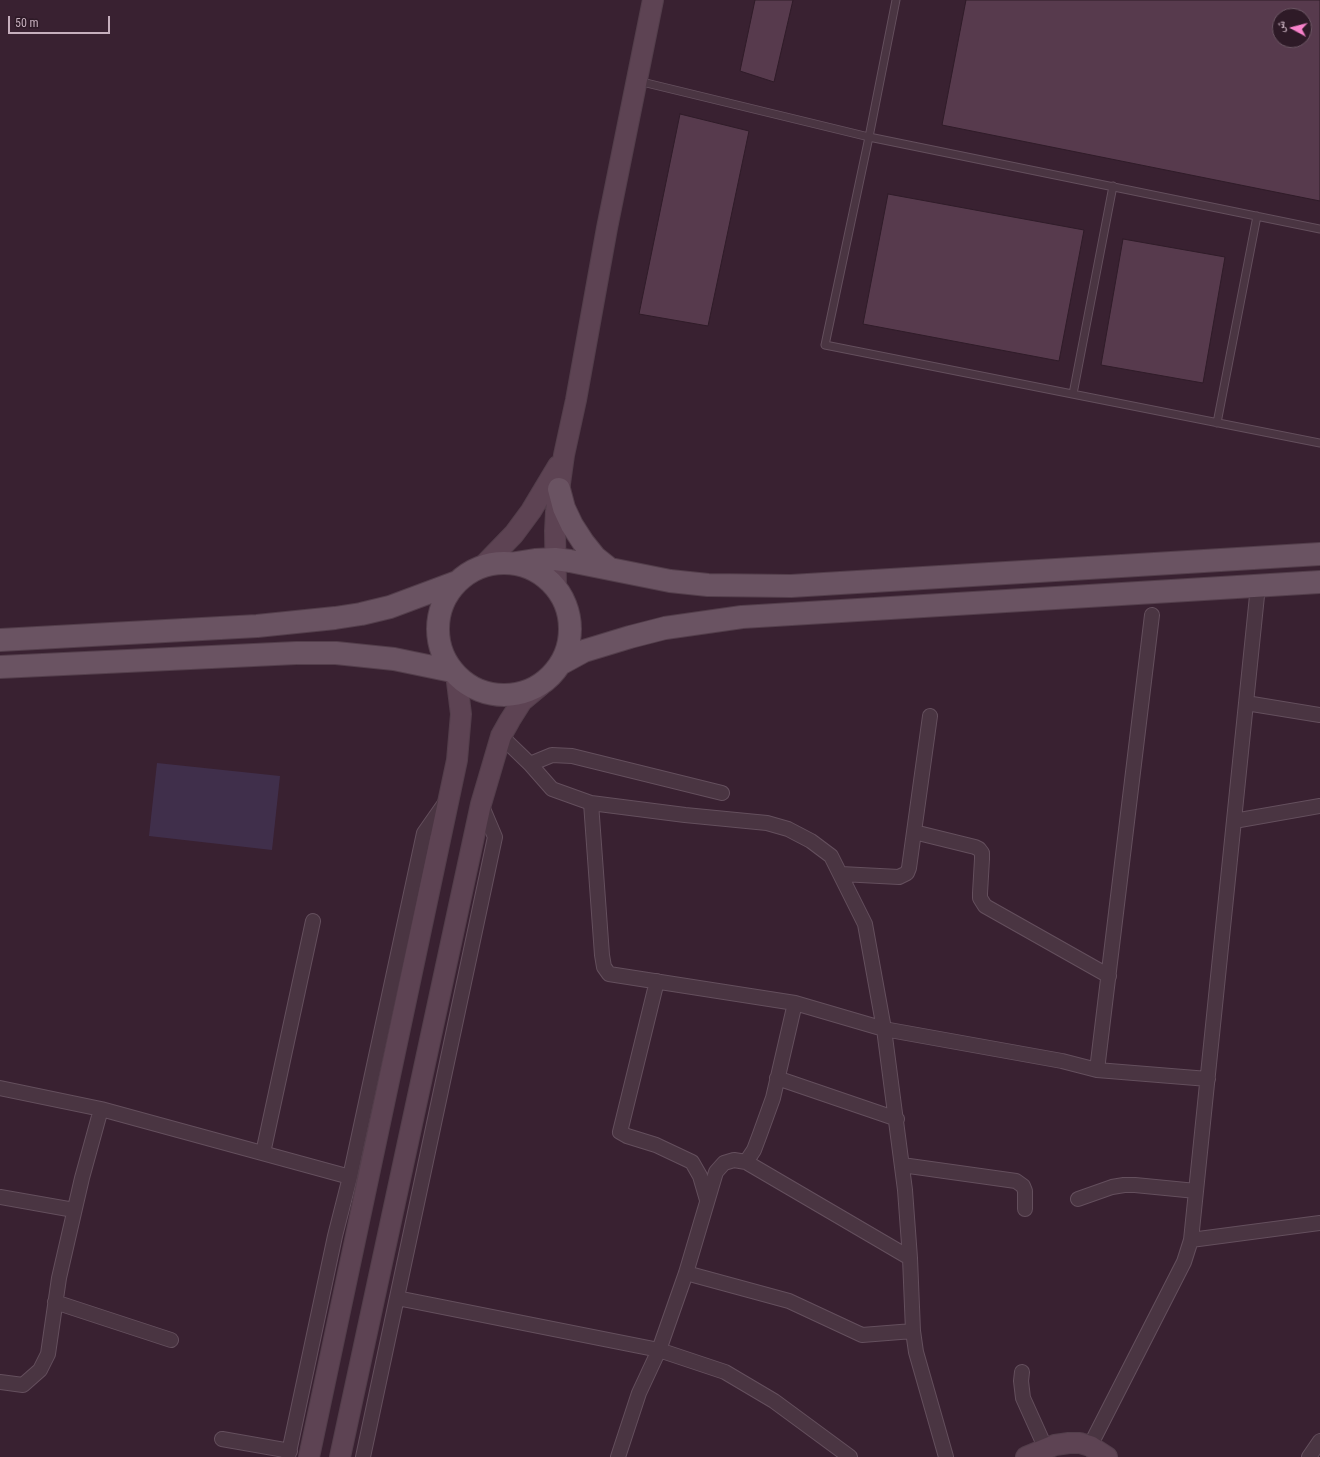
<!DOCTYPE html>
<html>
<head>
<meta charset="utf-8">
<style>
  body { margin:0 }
  #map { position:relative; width:1320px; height:1457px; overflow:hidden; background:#392131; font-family:"Roboto Condensed","Noto Naskh Arabic",sans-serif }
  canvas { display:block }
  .north { position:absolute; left:1272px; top:8px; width:40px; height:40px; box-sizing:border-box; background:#2e1a27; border:1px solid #6b5663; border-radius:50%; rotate:277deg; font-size:11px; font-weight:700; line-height:16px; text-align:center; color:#c6afbd }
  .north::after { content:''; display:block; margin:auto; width:14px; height:18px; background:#f882cb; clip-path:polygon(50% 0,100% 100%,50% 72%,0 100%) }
  .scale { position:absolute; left:8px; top:16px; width:102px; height:18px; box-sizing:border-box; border:2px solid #c6afbd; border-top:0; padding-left:5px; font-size:12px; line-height:14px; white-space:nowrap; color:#c6afbd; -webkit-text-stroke:3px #2e1a27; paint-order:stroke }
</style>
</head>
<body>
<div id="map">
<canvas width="1320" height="1457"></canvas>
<div class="north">ش</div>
<div class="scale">50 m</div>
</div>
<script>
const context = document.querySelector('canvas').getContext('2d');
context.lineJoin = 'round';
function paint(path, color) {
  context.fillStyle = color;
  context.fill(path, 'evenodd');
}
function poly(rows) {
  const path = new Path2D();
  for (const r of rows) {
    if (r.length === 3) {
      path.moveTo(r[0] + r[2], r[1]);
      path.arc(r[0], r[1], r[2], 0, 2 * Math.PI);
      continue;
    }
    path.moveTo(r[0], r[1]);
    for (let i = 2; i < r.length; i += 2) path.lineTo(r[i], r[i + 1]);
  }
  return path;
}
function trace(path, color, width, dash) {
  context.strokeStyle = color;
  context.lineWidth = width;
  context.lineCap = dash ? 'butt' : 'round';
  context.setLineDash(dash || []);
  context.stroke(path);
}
const green = poly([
  [157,763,280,776,272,850,149,836]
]);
const building = poly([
  [755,0,793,0,774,82,740,71,755,0],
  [966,0,1320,0,1320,201,942,125,966,0],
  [1280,16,1304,16,1304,40,1280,40,1280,16],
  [680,114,749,131,708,326,639,314,680,114],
  [888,194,1084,230,1059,361,863,324,888,194],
  [1123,239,1225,257,1203,383,1101,365,1123,239]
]);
const lane = poly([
  [896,0,869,137,825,345,1320,443],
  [638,81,869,137,1320,229],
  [1073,394,1113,186],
  [1217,423,1257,216]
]);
const street = poly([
  [1246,703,1320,715],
  [501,736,530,764,552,789,591,803,685,815,767,823,788,829,811,841,831,856,865,924,884,1029,905,1190,910,1258,913,1331,916,1352,946,1457],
  [530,764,552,755,572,756,722,793],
  [591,803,602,955,604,967,609,974,795,1003,884,1029,1062,1061,1097,1070,1208,1079],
  [1234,821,1320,806],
  [914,832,975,847,979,849,982,853,982,859,980,893,980,898,985,906,1109,976],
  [841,874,899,877,907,873,909,868,930,716],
  [657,981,620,1132,627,1136,656,1145,692,1162,700,1176,707,1200],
  [1097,1070,1152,615],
  [777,1078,897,1119],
  [0,1088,101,1109,350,1177],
  [263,1153,313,921],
  [746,1162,910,1258],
  [902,1165,1016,1181,1023,1186,1025,1191,1025,1209],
  [0,1197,74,1210],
  [1078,1199,1112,1187,1124,1185,1135,1185,1196,1191],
  [1191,1240,1320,1223],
  [686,1273,789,1301,862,1335,913,1331],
  [397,1298,659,1350,725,1372,774,1401,850,1457],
  [55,1302,171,1340],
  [1022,1372,1021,1381,1023,1398,1046,1449],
  [0,1382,23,1385,40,1370,48,1354,59,1278,82,1178,101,1109],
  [222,1439,290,1451],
  [1090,1446,1184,1262,1191,1240,1258,586],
  [288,1457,335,1236,350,1177,424,833,445,803],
  [363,1457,495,837,481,804],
  [618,1457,639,1393,659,1350,686,1273,716,1172,724,1163,734,1160,746,1162,754,1150,760,1134,773,1098,795,1003],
  [1309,1457,1320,1441]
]);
const secondary = poly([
  [484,565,514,534,531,511,558,466],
  [556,587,555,531,556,512,564,455,576,400,607,228,653,0],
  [309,1457,457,760,461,714,456,674],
  [340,1457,481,804,501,736,510,720,522,701,540,686],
  [1026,1457,1055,1445,1069,1443,1080,1443,1090,1446,1107,1457]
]);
const primary = poly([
  [559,489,564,508,572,525,583,542,595,557,610,569],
  [504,629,66],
  [516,563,535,560,555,559,570,561,670,581,708,585,791,586,1320,554],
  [0,640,257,626,335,618,361,614,390,607,457,582],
  [562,663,584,651,630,637,665,628,742,617,1320,582],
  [0,667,296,653,336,653,394,659,452,671]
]);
paint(green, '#402f4b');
paint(building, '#573a4d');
trace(building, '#301c29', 1);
trace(lane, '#644f5d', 9);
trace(street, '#644f5d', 16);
trace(secondary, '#533e4b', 22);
trace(primary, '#533e4b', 24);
trace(lane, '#4a3542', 7);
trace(street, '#4a3542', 14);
trace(secondary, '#5d4353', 20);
trace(primary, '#6a5362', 22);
</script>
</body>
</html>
